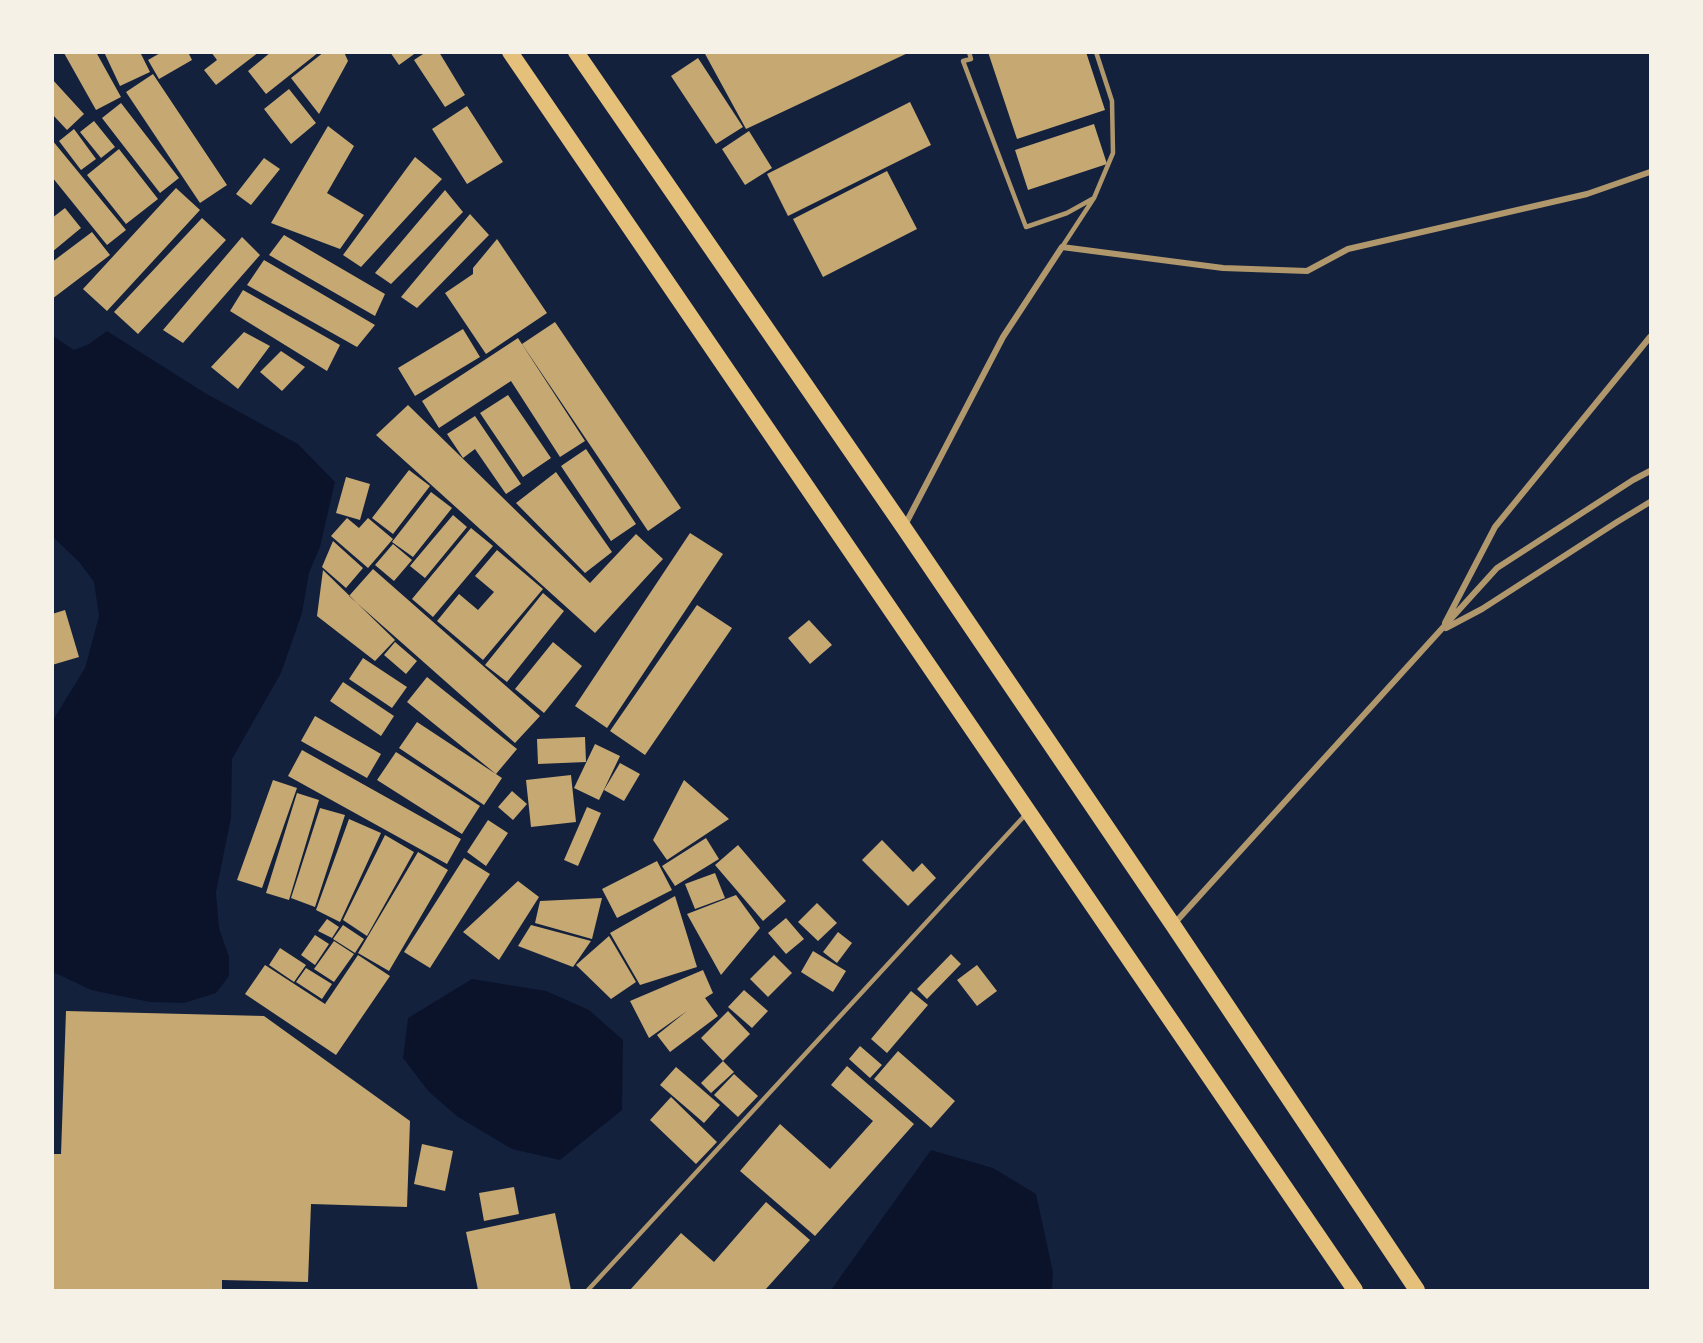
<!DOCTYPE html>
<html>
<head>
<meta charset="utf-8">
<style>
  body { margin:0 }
  #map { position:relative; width:1703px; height:1343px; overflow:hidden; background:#14213d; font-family:Quicksand,sans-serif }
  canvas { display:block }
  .frame { position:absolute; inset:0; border:54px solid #f6f1e7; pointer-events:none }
</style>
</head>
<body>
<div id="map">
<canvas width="1703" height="1343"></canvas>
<div class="frame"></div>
</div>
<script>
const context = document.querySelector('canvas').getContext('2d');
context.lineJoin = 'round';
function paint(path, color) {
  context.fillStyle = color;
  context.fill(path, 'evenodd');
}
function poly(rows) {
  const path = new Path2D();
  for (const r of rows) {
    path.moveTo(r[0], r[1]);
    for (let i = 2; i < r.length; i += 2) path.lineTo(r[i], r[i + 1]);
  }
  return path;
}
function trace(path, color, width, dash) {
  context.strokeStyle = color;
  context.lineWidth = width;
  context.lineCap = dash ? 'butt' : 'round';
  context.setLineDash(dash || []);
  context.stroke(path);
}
const water = poly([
  [107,331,205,393,298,444,335,482,320,547,309,573,302,613,281,673,232,759,231,818,216,892,219,928,229,957,229,976,216,993,184,1003,150,1002,91,990,53,972,53,720,85,668,99,616,94,582,80,563,53,537,53,336,74,350,89,344],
  [472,979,546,991,589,1010,623,1040,622,1110,560,1160,512,1149,458,1117,429,1092,403,1058,408,1018],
  [931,1150,993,1168,1036,1194,1053,1272,1052,1290,831,1290]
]);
const building = poly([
  [66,52,96,52,121,97,96,110,64,53],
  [104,52,140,52,150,72,120,86],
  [162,52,188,52,192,60,159,79,148,60],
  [211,52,259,52,216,85,204,70,217,60],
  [271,52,319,52,266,94,248,71],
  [324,52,344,52,348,61,319,114,291,78],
  [390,52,417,52,399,65],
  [426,52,439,52,465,95,445,107,414,60],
  [704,52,910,52,746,129],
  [988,52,1086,52,1105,110,1017,139],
  [698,58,743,127,716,144,671,76],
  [153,74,227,185,200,203,126,92],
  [52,79,84,114,67,130,52,114],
  [289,89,316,123,291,144,264,109],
  [910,102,931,145,788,216,767,174],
  [121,103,179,178,160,193,102,118],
  [467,106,503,162,467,184,432,129],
  [94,121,115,147,101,158,80,132],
  [1094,124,1107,164,1028,190,1015,150],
  [328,126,354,146,327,193,364,215,340,249,271,223],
  [74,129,96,159,81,170,59,141],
  [749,131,772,168,745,185,722,149],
  [52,140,126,230,107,245,52,177],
  [119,149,158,199,126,224,87,175],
  [415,157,442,179,361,267,343,255],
  [264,158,280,169,251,205,236,194],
  [887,171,917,229,823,277,793,219],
  [176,188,200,210,107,311,83,289],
  [445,190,463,212,391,284,375,273],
  [65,208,81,228,52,252,52,218],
  [470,214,489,235,417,308,401,297],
  [202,218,226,240,138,334,114,312],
  [92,232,110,255,52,299,52,262],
  [284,235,385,294,375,316,269,255],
  [242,237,260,255,183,343,163,330],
  [497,239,547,313,486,354,445,293,473,274,473,268],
  [264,260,375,325,357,347,247,285],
  [243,290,340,345,327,371,230,311],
  [555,322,681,508,648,531,522,344],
  [463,329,480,357,415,396,398,368],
  [244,332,270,346,238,389,211,367],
  [518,338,585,441,560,457,511,381,439,428,422,401],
  [281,351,305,367,282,391,260,372],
  [508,395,551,458,523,477,480,413],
  [408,405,590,583,636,534,663,559,595,633,376,435],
  [475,416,521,484,506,494,475,449,463,458,447,434],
  [586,449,636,524,611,541,561,466],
  [409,470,430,486,393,534,372,518],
  [556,472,612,552,585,573,516,503],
  [346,477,370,484,360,520,336,513],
  [431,492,452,508,413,557,392,542],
  [453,515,467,527,425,578,410,566],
  [347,518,359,528,368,518,393,539,368,568,331,536],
  [471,528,493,546,433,617,412,599],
  [690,533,723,554,607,728,575,706],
  [333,541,363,568,346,588,322,567],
  [393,544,412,560,394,581,375,565],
  [497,550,543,589,483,660,437,621,459,594,478,610,494,592,475,576],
  [373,569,540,716,515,743,349,596],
  [323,570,395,640,375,661,317,616],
  [543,593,564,611,507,682,485,665],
  [697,605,732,628,645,755,610,731],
  [65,610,79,657,52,665,52,614],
  [809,620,832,645,810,664,788,638],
  [395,642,417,661,406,674,384,655],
  [553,642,582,666,544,713,515,689],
  [363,658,407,687,392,708,349,679],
  [427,677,517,749,496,774,407,702],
  [343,682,394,716,381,736,330,701],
  [315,716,381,754,367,778,301,741],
  [417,722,502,778,484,805,399,748],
  [585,737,586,762,538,764,537,739],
  [595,744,620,756,599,800,574,788],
  [302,750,461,839,447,864,288,776],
  [396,752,480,806,462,834,377,780],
  [620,763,640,774,624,801,604,790],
  [571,775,576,822,531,827,526,780],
  [273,780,297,788,262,888,237,880],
  [684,780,729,819,667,860,653,840],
  [512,791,527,804,513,820,498,807],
  [297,793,319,800,289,900,266,893],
  [587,807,601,813,578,866,564,860],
  [320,808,345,815,315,907,291,898],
  [349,819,381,833,340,922,316,910],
  [488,820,508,833,486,866,467,852],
  [385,835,414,852,367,936,343,920],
  [706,838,719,859,675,886,662,866],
  [882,840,913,872,922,863,936,878,908,906,862,860],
  [738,845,786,901,763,921,715,865],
  [418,852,448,870,389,971,358,953],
  [464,858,490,874,430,968,404,952],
  [657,861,672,890,617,918,602,889],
  [715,873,725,898,695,909,685,884],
  [518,881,539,897,499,960,463,932],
  [736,895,760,928,721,975,687,914],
  [675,896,697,967,640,985,610,933],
  [602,898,592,939,535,923,540,901],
  [817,903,837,923,818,941,798,922],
  [786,918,804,939,786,954,768,933],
  [327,919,339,927,332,938,318,931],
  [343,925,364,939,355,953,333,939],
  [531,925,591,941,573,967,518,946],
  [838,932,852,943,837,963,823,952],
  [315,935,329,944,315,965,301,955],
  [609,936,636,982,611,999,576,965],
  [334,941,354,954,334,982,314,969],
  [280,948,306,965,294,982,269,965],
  [813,951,846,971,833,992,801,972],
  [951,954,961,964,927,999,917,989],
  [358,955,390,976,336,1055,245,994,265,965,325,1004],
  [774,955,792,973,768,997,750,979],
  [977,965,997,991,977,1006,957,980],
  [306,968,332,984,322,999,296,982],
  [703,970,713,993,705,998,718,1016,670,1052,657,1035,687,1011,649,1038,630,1001],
  [744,990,768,1011,752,1028,728,1007],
  [911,991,928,1005,887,1053,871,1039],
  [66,1011,264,1016,410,1121,407,1207,311,1204,308,1282,222,1280,222,1290,52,1290,52,1154,61,1154],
  [728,1011,750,1034,723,1061,701,1038],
  [860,1046,882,1065,870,1078,849,1059],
  [898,1051,955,1101,931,1128,874,1079],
  [723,1061,734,1072,711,1093,701,1083],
  [847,1066,914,1124,815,1236,740,1171,780,1124,830,1169,873,1121,831,1085],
  [676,1067,720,1105,704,1123,660,1085],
  [734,1074,758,1096,738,1117,714,1095],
  [671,1097,717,1142,696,1164,650,1120],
  [422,1144,453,1151,445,1191,414,1184],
  [514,1187,519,1214,484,1221,479,1193],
  [766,1202,810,1240,765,1290,630,1290,681,1233,714,1262],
  [555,1213,571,1290,478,1290,466,1232]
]);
const service = poly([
  [969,52,971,59,963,61,1026,227,1067,213,1094,198,1062,247],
  [1094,198,1113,153,1112,101,1096,52],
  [588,1290,1027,813]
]);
const minor = poly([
  [905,525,1003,337,1062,247,1223,268,1307,271,1348,249,1587,194,1650,172],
  [1445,623,1495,527,1650,337],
  [1446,628,1482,609,1617,522,1650,502],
  [1173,925,1497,568,1633,480,1650,471]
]);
const trunk = poly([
  [510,52,1355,1290],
  [576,52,904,528,1173,925,1417,1290]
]);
paint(water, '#0b132b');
paint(building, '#c6a872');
trace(service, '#b1986c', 4.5);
trace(minor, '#b1986c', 6);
trace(trunk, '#e5c07b', 16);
</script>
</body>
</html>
